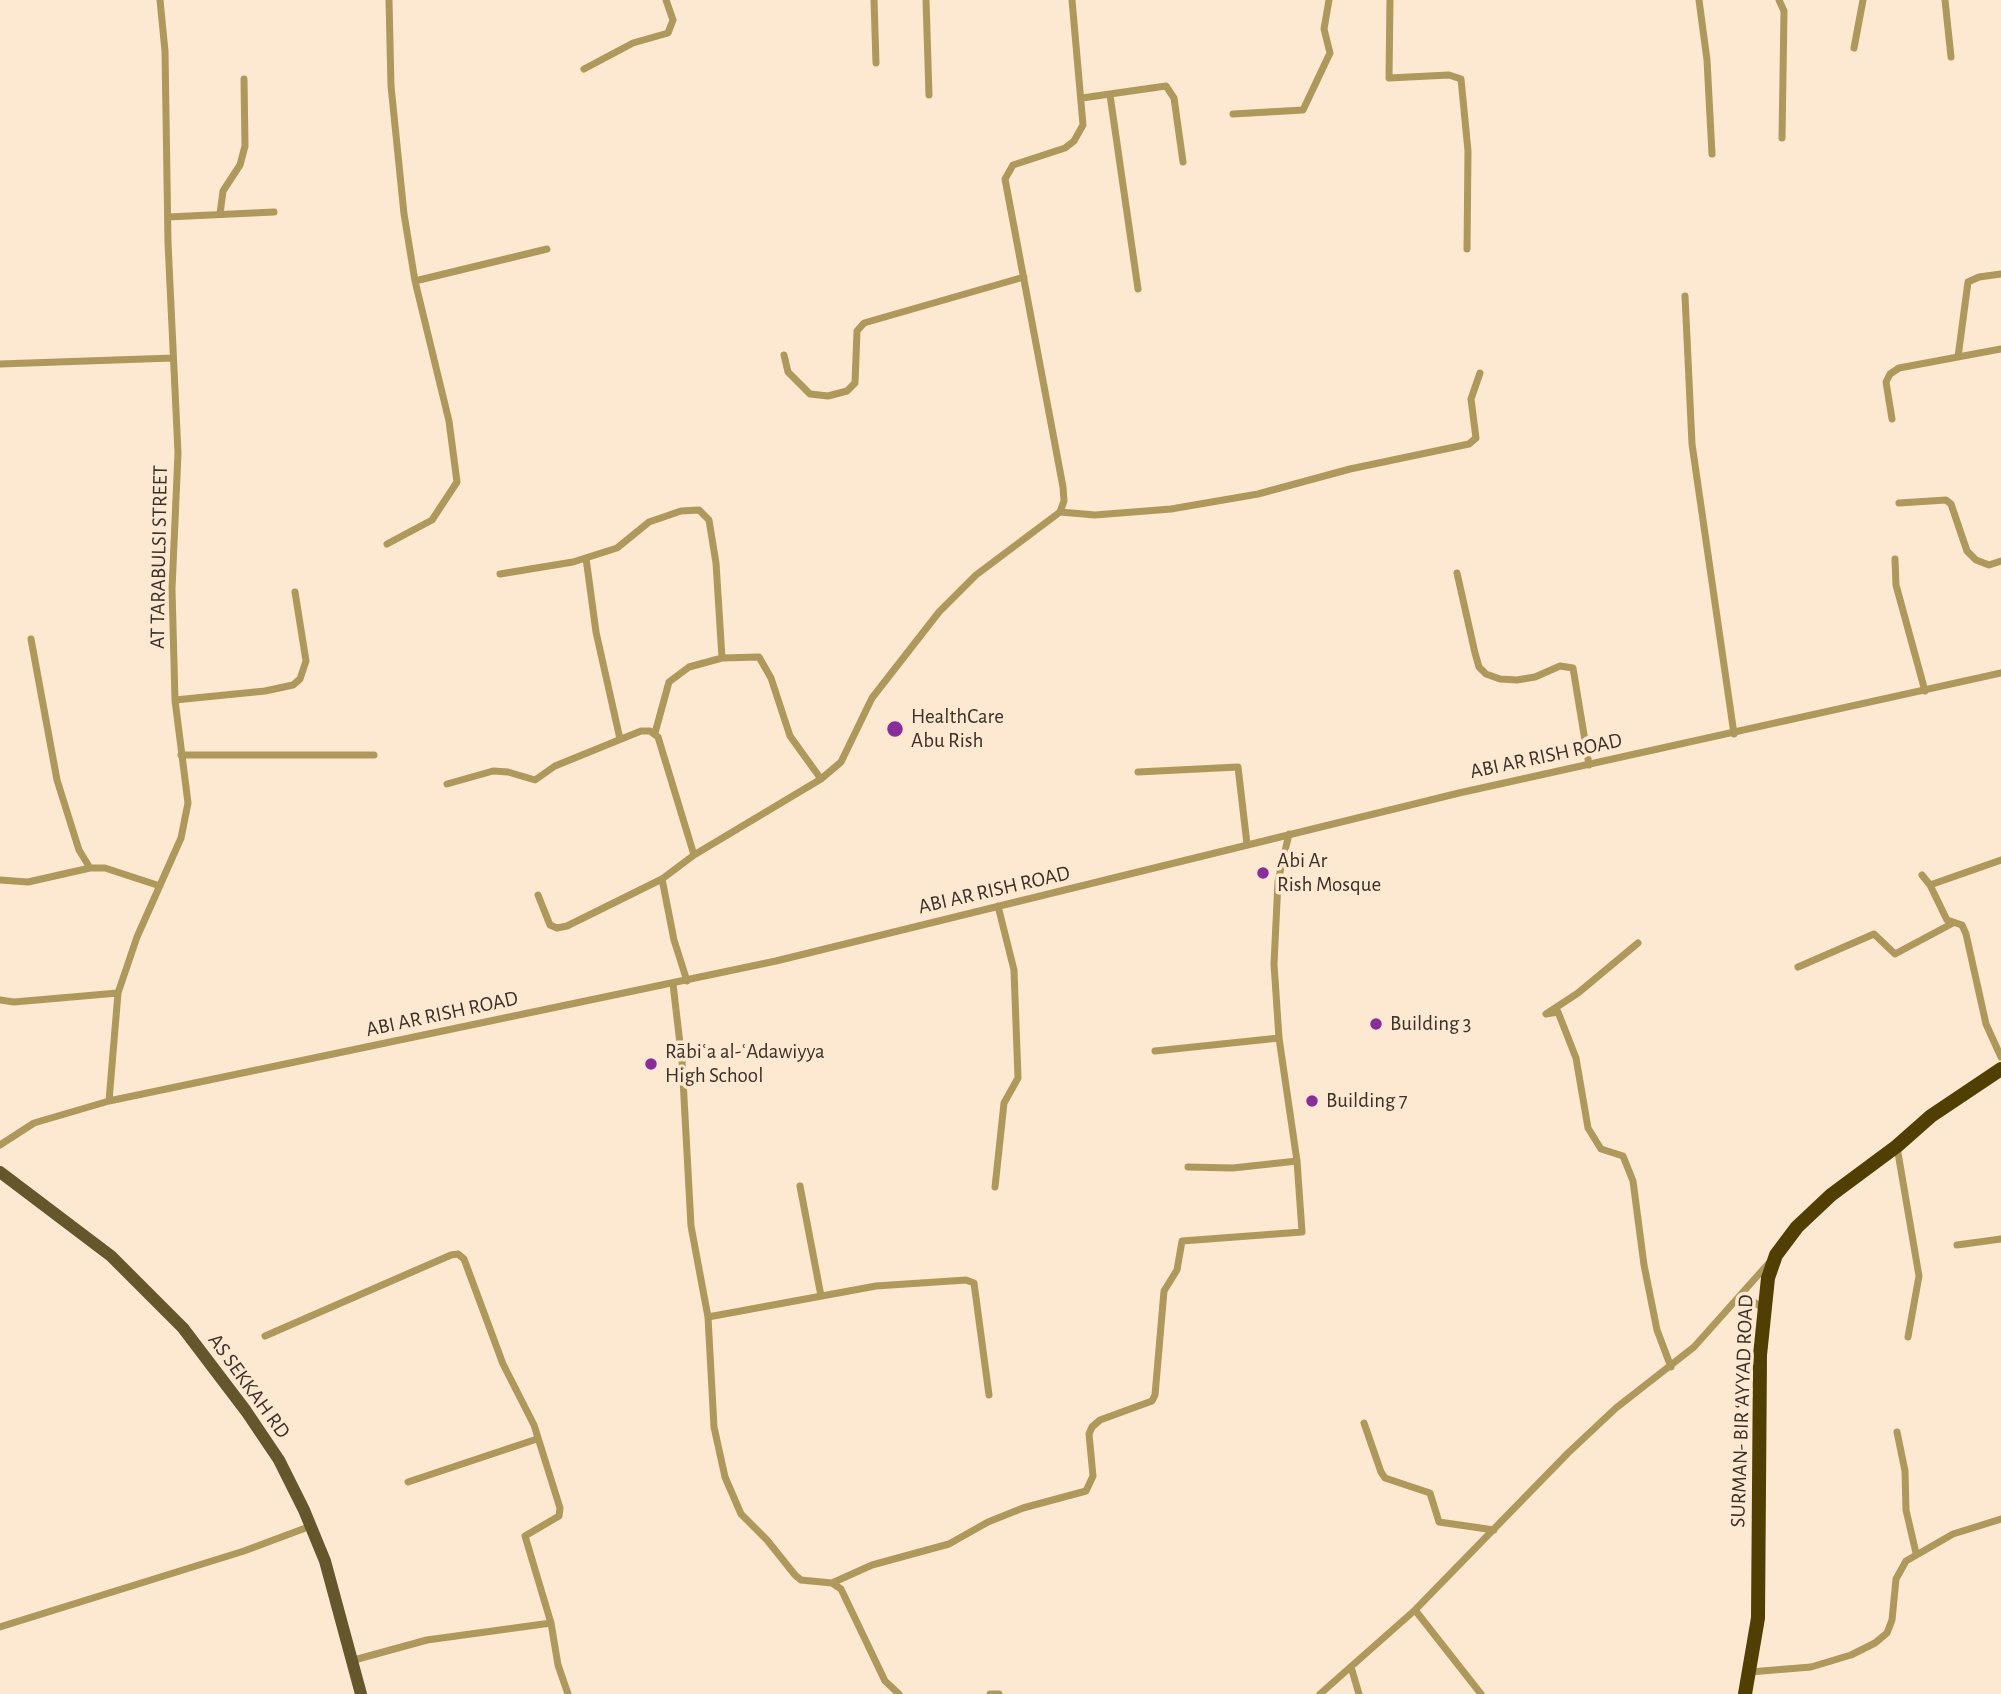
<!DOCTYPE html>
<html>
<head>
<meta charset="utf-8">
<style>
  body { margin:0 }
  canvas { display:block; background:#fde8d1 }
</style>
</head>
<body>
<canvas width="2001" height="1694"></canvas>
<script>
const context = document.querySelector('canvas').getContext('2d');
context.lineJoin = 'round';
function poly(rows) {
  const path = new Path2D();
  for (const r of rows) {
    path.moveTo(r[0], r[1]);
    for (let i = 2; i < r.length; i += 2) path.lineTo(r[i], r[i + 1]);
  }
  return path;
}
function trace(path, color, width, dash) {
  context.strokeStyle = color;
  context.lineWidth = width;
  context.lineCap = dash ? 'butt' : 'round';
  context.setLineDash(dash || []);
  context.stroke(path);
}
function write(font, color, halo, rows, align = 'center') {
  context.font = font + ' "Alegreya Sans",sans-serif';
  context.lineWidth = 7;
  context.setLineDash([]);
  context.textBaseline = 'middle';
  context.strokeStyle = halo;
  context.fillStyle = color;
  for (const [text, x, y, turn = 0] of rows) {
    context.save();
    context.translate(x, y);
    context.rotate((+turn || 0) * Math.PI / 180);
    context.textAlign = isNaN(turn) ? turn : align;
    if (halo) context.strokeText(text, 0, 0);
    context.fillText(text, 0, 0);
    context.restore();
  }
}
const street = poly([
  [874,0,876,63],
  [926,0,929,95],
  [1390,0,1389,78,1449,75,1461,79,1468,151,1467,249],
  [1699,0,1707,60,1712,154],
  [1779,0,1784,11,1782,138],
  [1945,0,1951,57],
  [1854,48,1863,0],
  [584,69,633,43,668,33,673,20,666,0],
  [1110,95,1138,289],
  [1082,98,1166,86,1174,98,1183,162],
  [1233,114,1303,110,1330,53,1324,29,1329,0],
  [220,214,223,191,240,165,245,146,244,79],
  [168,217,274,212],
  [415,281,547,249],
  [1685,296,1692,444,1734,734],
  [784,355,788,372,810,394,828,396,847,391,855,383,857,331,864,323,1024,277],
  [1958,357,1968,282,1979,277,2001,274],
  [0,364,173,358],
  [1892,419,1886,382,1890,374,1899,368,2001,349],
  [1899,503,1946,500,1951,504,1967,551,1976,560,1989,565,2001,561],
  [1060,512,1095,515,1171,509,1258,494,1350,469,1469,444,1476,438,1471,399,1480,373],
  [387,544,432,520,457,482,449,421,415,281,404,214,391,86,389,0],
  [586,558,596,632,620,739],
  [1895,559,1896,585,1925,691],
  [1457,573,1475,653,1479,667,1486,674,1500,679,1517,680,1535,677,1560,666,1573,668,1589,765],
  [500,574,573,562,617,548,649,522,681,511,699,510,709,520,716,563,722,658],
  [31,639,57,780,79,850,90,868],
  [175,700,265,691,293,685,300,679,306,661,295,592],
  [655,733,669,682,689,667,722,658,759,657,771,678,790,736,821,779],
  [181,755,374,755],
  [1138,772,1238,767,1247,844],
  [447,784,493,771,508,772,535,780,555,766,641,731,650,731,658,737,694,855],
  [1922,875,1930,885,2001,860],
  [662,879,674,940,687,981],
  [0,880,28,882,90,868,105,868,160,886],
  [1930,885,1947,920,1962,925,1966,934,1986,1024,2001,1057],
  [538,895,550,925,557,928,567,926,662,879,694,855,821,779,841,762,872,698,939,612,976,575,1060,512,1064,501,1063,487,1005,179,1013,165,1065,148,1074,141,1083,125,1072,0],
  [1638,943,1578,993,1546,1014,1558,1012,1576,1058,1588,1128,1601,1149,1623,1156,1633,1181,1644,1265,1657,1330,1671,1367],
  [1798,967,1874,934,1895,954,1953,923],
  [673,984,682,1061,691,1226,708,1317,714,1427,725,1477,741,1514,767,1540,795,1575,801,1580,832,1583,841,1589,885,1681,899,1694],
  [0,1000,14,1002,118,993],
  [1155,1051,1279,1038],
  [109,1101,118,993,137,937,181,838,188,803,175,700,172,589,178,453,168,243,165,51,160,0],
  [0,1145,34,1123,109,1101,776,961,1459,793,2001,673],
  [1897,1147,1919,1276,1908,1337],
  [1188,1167,1233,1168,1297,1161],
  [800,1186,821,1296],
  [995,1187,1004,1103,1018,1078,1014,970,998,906],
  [1957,1245,2001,1239],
  [1736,1300,1749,1299,1763,1308],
  [708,1317,876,1286,966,1280,974,1283,989,1395],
  [265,1336,451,1255,458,1254,464,1259,503,1364,534,1425,560,1508,559,1516,525,1536,551,1623],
  [1364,1423,1381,1472,1385,1478,1430,1493,1439,1522,1494,1530],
  [1897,1432,1905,1471,1906,1510,1916,1553],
  [408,1482,537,1439],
  [832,1583,872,1565,949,1544,988,1522,1023,1508,1086,1491,1093,1476,1089,1434,1092,1427,1100,1420,1152,1401,1155,1395,1164,1291,1177,1270,1182,1241,1302,1232,1297,1161,1279,1038,1274,964,1278,881,1289,834],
  [1415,1610,1481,1694],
  [0,1627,244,1551,311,1526],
  [354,1660,427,1640,551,1623,558,1665,568,1694],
  [1351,1667,1359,1694],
  [1750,1672,1811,1667,1851,1655,1875,1643,1887,1633,1892,1620,1896,1579,1906,1561,1953,1534,2001,1519],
  [990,1694,999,1694],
  [1320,1694,1415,1610,1568,1453,1616,1408,1694,1347,1768,1264]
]);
const primary = poly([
  [0,1172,111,1256,183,1328,246,1411,279,1460,304,1510,325,1561,361,1694]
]);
const highway = poly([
  [1745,1694,1758,1618,1760,1355,1768,1278,1776,1255,1797,1227,1831,1195,1897,1146,1931,1116,2001,1069]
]);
const markers = [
  [895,729,9,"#872e9a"],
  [1263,873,7,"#872e9a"],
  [1376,1024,7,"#872e9a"],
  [651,1064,7,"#872e9a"],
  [1312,1101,7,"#872e9a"]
];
const streetNames = [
  ["AT TARABULSI STREET",159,557,-89],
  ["ABI AR RISH ROAD",1546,756,-12],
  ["ABI AR RISH ROAD",994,890,-13],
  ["ABI AR RISH ROAD",442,1014,-12],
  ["AS SEKKAH RD",249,1386,54],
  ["SURMAN- BIR ‘AYYAD ROAD",1742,1411,-88]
];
const poiNames = [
  ["HealthCare",911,717],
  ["Abu Rish",911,741],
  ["Abi Ar",1277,861],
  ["Rish Mosque",1277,885],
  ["Building 3",1390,1024],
  ["Rābiʿa al-ʿAdawiyya",665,1052],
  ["High School",665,1076],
  ["Building 7",1326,1101]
];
trace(street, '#af985b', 7);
trace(primary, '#66562b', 12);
trace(highway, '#513e02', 14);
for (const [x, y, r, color] of markers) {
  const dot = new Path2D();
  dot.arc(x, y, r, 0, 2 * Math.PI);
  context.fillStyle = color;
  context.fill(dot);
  trace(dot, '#fde8d1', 2.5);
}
write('21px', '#3a3128', '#fde8d1', streetNames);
write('21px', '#3a3128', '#fde8d1', poiNames, 'left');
</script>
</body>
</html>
